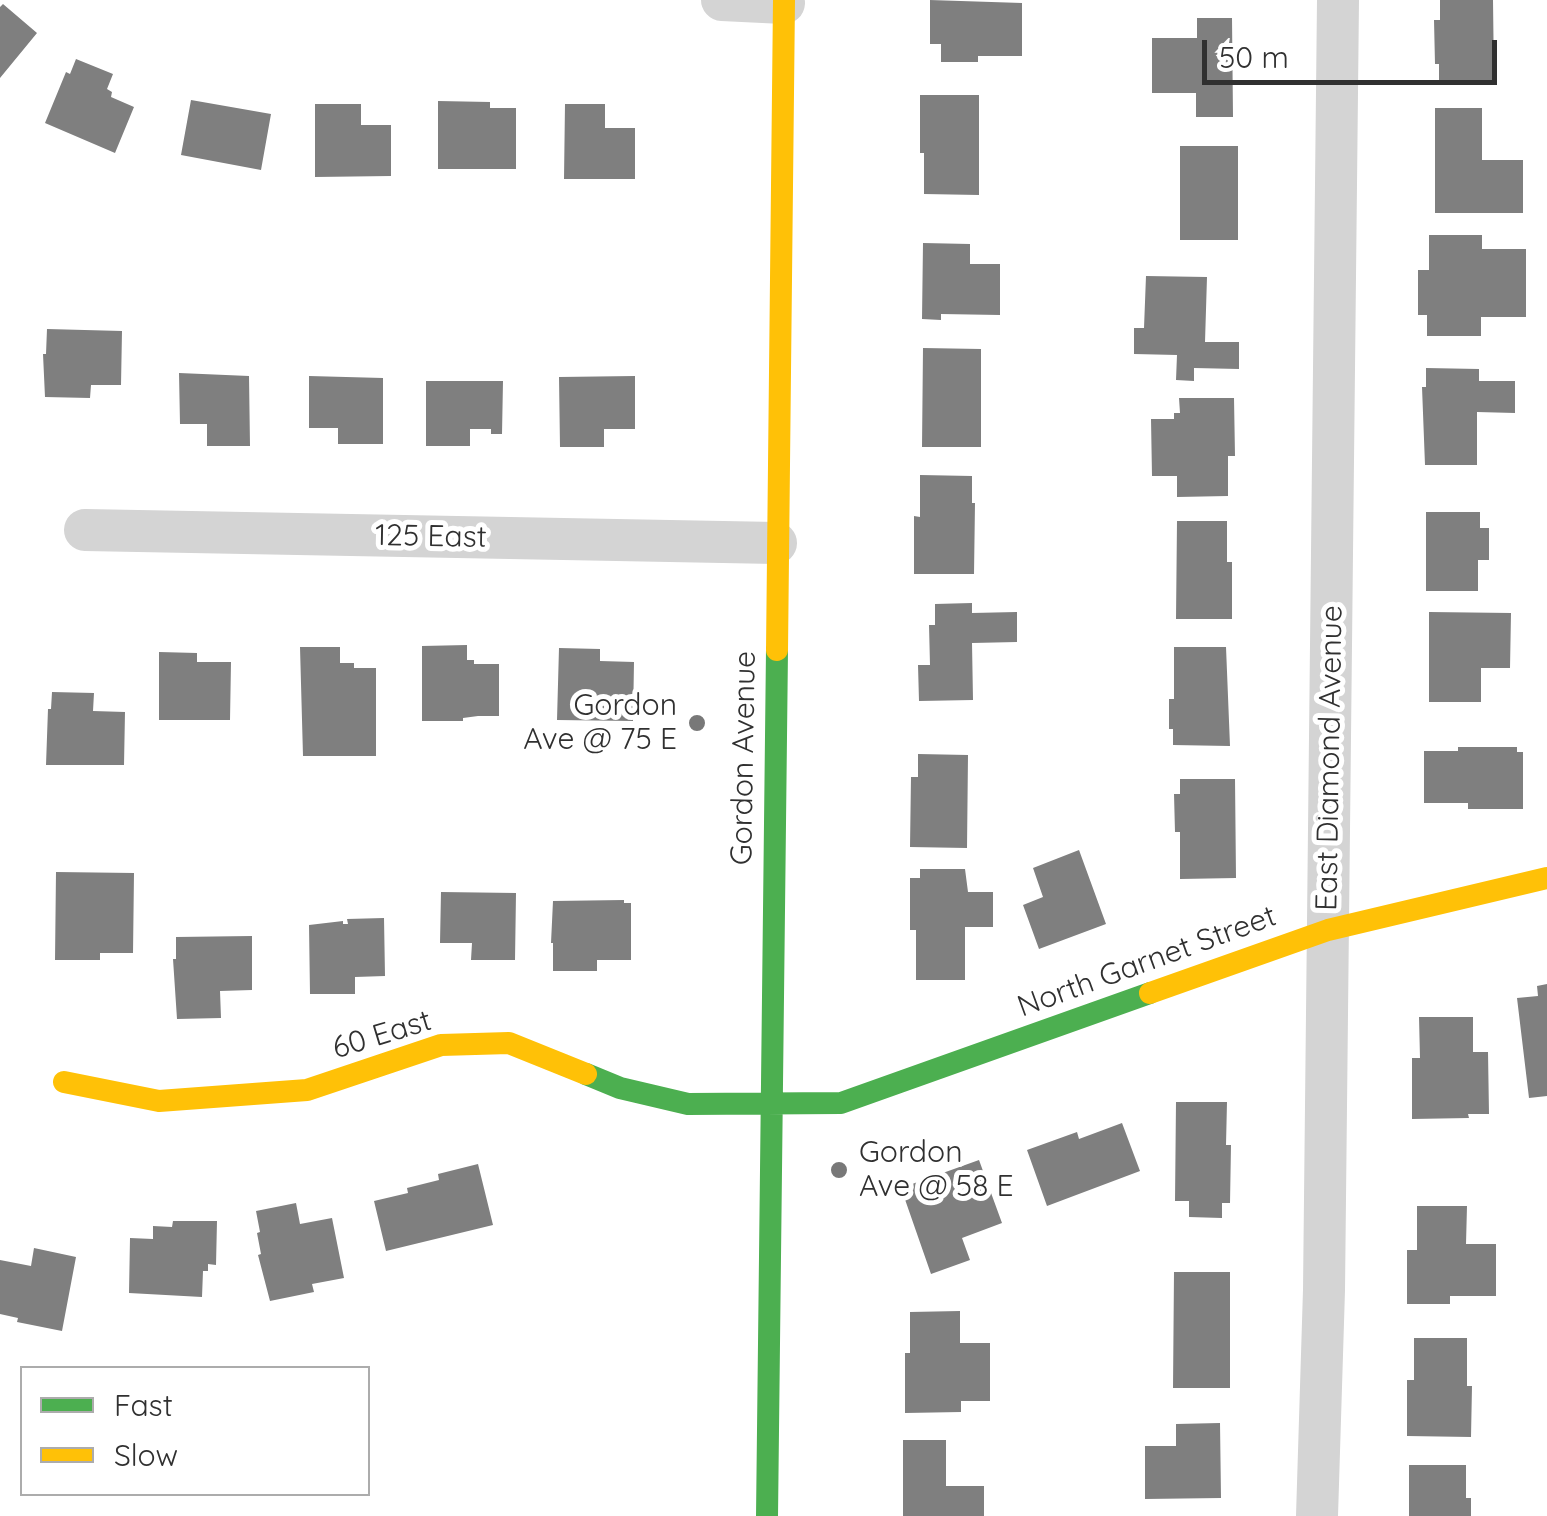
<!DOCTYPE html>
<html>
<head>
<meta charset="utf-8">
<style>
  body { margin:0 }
  #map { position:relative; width:1547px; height:1516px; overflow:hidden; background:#fff; font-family:Quicksand,sans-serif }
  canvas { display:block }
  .legend { position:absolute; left:20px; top:1366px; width:350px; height:130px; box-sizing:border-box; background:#fff; border:2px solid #acacac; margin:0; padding:12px 18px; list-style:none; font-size:30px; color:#303030 }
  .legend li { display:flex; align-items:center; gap:20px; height:50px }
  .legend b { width:50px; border:2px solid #acacac }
  .scale { position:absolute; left:1202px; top:40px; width:295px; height:45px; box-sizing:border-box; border:5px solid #303030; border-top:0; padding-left:12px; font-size:30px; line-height:35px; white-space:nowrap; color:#303030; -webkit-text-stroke:8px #fff; paint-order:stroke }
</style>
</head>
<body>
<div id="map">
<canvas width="1547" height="1516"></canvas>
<ul class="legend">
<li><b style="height:12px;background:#4caf50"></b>Fast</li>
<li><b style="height:12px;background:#ffc107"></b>Slow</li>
</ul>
<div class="scale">50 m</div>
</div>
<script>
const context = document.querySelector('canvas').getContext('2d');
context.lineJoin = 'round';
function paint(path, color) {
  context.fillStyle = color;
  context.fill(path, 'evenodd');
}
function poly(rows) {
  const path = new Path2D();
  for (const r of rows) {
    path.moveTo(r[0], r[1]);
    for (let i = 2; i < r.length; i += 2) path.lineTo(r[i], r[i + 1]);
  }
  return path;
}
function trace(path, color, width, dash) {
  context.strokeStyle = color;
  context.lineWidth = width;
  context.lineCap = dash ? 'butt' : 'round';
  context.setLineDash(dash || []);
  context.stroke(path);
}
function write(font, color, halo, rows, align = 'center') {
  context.font = font + ' Quicksand,sans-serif';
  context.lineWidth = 10;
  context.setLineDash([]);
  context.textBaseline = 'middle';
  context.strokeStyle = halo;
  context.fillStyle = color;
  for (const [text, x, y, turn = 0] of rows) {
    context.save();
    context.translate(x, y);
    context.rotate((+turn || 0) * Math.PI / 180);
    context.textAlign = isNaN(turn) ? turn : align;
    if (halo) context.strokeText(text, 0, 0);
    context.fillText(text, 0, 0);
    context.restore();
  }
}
const building = poly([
  [930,0,1022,3,1022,56,978,56,978,62,941,62,941,44,930,44],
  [1440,0,1493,0,1494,81,1439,82,1439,64,1435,64,1434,20,1440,20],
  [3,4,37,33,0,78,0,7],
  [1197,18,1232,18,1233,117,1196,117,1196,93,1152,93,1152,38,1197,38],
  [76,59,113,74,107,89,112,92,111,97,134,107,115,153,45,123,66,72,70,74],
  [920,95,979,95,979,195,924,194,924,153,920,153],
  [191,100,271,114,261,170,181,155],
  [438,101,490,102,490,108,516,108,516,169,438,169],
  [315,104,361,104,361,125,391,125,391,176,315,177],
  [565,104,605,104,605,128,635,128,635,179,564,179],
  [1435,108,1482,108,1482,160,1523,160,1523,213,1435,213],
  [1180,146,1238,146,1238,240,1180,240],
  [1429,235,1482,235,1482,249,1526,249,1526,317,1481,317,1481,336,1427,336,1427,315,1418,315,1418,270,1429,270],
  [923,243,970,244,970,264,1000,264,1000,315,941,314,941,320,922,319],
  [1146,276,1207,277,1205,342,1239,342,1239,369,1194,368,1194,381,1176,380,1177,355,1134,354,1134,328,1144,328],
  [47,329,122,331,121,385,91,385,90,398,45,397,43,354,46,354],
  [923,348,981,349,981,447,922,447],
  [1426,368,1479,369,1479,381,1515,381,1515,413,1477,412,1477,465,1425,465,1422,387,1426,387],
  [179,373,249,376,250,446,207,446,207,424,180,424],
  [309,376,383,378,383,444,338,444,338,428,309,428],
  [635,376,635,429,604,429,604,447,560,447,559,377],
  [426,381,503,381,502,434,491,434,491,429,470,429,470,446,426,446],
  [1179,398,1234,398,1235,456,1228,456,1228,496,1177,497,1177,476,1152,476,1151,419,1174,419,1174,413,1180,413],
  [920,475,972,476,972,503,975,503,974,574,914,574,914,516,920,517],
  [1426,512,1480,512,1480,528,1489,528,1489,560,1478,560,1478,591,1426,591],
  [1177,521,1227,521,1227,562,1232,562,1232,619,1176,619],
  [972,603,972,613,1017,612,1017,642,972,643,973,700,919,701,918,665,930,665,929,625,935,625,935,604],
  [1429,612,1511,613,1510,668,1481,668,1481,702,1429,702],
  [467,645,467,660,474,660,474,664,499,664,499,716,478,716,463,718,463,721,422,721,422,646],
  [300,647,340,647,340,663,354,663,354,668,376,668,376,756,303,756],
  [1174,647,1226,647,1230,746,1173,745,1173,729,1169,729,1169,699,1174,699],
  [559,648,600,649,600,661,634,662,633,721,557,720],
  [159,652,197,653,197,662,231,662,230,720,159,720],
  [52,692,94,693,93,711,125,712,124,765,46,765,48,709,51,709],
  [1458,747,1517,747,1517,752,1523,752,1523,809,1468,809,1468,803,1424,803,1424,751,1458,751],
  [918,754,968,755,967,848,910,847,911,777,918,777],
  [1180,779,1235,779,1236,878,1180,879,1180,832,1175,832,1174,794,1180,794],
  [1079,850,1106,924,1039,949,1023,905,1043,897,1033,868],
  [920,869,965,869,968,892,993,892,993,927,965,927,965,980,916,980,916,930,910,930,910,878,920,878],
  [56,872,134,873,133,953,100,953,100,960,55,960],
  [441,892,516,893,515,960,471,960,472,943,440,943],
  [624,900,624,903,631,903,631,960,597,960,597,971,553,971,553,943,551,943,553,901],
  [384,918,385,976,355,977,355,994,310,994,309,925,343,921,343,924,348,924,347,919],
  [252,936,252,990,220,991,221,1018,177,1019,173,959,176,959,176,937],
  [1547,984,1547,1096,1529,1098,1517,998,1538,996,1537,986],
  [1419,1017,1473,1017,1473,1052,1488,1052,1489,1114,1468,1114,1469,1118,1412,1119,1412,1058,1420,1058],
  [1176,1102,1227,1102,1226,1145,1231,1145,1230,1203,1222,1203,1222,1218,1189,1217,1189,1201,1175,1201],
  [1122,1123,1140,1171,1047,1206,1027,1150,1077,1132,1079,1139],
  [979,1160,1002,1223,962,1238,970,1260,931,1274,901,1188],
  [478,1164,493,1225,386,1251,374,1201,408,1193,407,1188,439,1180,438,1174],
  [296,1203,300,1224,332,1218,344,1278,312,1284,314,1292,270,1301,258,1255,261,1254,257,1233,260,1232,256,1211],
  [1417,1206,1467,1206,1466,1244,1496,1244,1496,1296,1450,1296,1450,1304,1407,1304,1407,1250,1417,1250],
  [173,1221,217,1221,216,1265,208,1264,208,1271,203,1271,202,1297,129,1293,130,1238,153,1239,153,1226,172,1227],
  [34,1248,76,1257,62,1331,17,1322,18,1318,0,1314,0,1260,31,1266],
  [1174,1272,1230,1272,1230,1388,1173,1388],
  [960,1311,960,1343,990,1343,990,1401,961,1401,961,1412,905,1413,905,1353,910,1353,910,1312],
  [1414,1338,1467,1338,1467,1386,1472,1386,1471,1437,1407,1436,1407,1380,1414,1380],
  [1220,1423,1221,1498,1145,1499,1145,1446,1176,1446,1176,1424],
  [903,1440,946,1440,946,1486,984,1486,984,1516,903,1516],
  [1409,1465,1466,1465,1466,1498,1471,1498,1471,1516,1409,1516]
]);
const street = poly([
  [722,0,784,3],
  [85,530,776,543],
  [1317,1516,1324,1290,1338,0]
]);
const fast = poly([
  [586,1074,620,1088,688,1104,841,1103,1150,993],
  [767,1516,777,650]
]);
const slow = poly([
  [777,650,784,0],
  [1150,993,1328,930,1547,878],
  [64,1082,159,1101,307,1090,441,1045,509,1043,586,1074]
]);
const markers = [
  [697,723,10,"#787878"],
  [839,1170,10,"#787878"]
];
const streetNames = [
  ["125 East",431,537,1],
  ["Gordon Avenue",744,758,-89],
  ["East Diamond Avenue",1330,758,-89],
  ["North Garnet Street",1147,962,-20],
  ["60 East",382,1035,-17]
];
const poiNames = [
  ["Gordon",677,706],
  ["Ave @ 75 E",677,740],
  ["Gordon",859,1153,"left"],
  ["Ave @ 58 E",859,1187,"left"]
];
paint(building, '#7f7f7f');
trace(street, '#d4d4d4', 42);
trace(fast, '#4caf50', 22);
trace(slow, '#ffc107', 22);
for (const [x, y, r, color] of markers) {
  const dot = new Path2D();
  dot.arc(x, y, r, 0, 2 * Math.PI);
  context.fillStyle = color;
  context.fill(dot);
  trace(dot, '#fff', 4);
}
write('30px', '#303030', '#fff', streetNames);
write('30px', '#303030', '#fff', poiNames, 'right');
</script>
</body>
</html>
